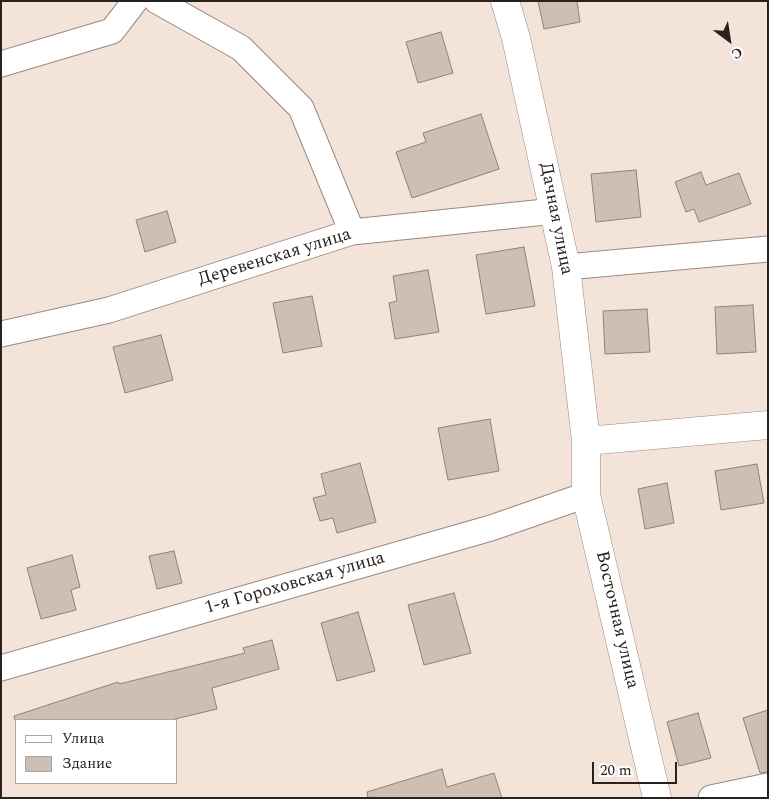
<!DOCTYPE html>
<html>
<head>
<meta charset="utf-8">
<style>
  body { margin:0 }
  #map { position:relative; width:769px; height:799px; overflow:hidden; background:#f3e3d8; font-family:Spectral,serif }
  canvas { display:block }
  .frame { position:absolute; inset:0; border:2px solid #28221e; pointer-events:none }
  .legend { position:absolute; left:15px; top:719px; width:162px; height:65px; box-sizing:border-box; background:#fff; border:1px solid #a9a7a5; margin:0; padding:6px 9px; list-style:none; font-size:15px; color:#28221e }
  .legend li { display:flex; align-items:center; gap:10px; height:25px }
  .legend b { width:25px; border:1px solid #a9a7a5 }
  .north { position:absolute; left:704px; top:15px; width:50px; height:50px; -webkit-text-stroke:4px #fff; paint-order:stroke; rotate:149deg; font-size:14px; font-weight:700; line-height:20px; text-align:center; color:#28221e }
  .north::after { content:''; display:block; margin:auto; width:18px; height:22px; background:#28221e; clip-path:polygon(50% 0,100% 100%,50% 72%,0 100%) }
  .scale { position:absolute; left:592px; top:762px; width:85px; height:22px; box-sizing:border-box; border:2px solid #28221e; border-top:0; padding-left:6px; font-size:15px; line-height:18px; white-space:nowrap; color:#28221e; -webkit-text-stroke:4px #fff; paint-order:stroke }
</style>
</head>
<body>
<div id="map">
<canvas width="769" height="799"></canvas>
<div class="frame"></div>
<ul class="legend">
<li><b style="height:6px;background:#fff"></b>Улица</li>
<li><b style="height:14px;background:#cebfb4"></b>Здание</li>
</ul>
<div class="north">С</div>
<div class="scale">20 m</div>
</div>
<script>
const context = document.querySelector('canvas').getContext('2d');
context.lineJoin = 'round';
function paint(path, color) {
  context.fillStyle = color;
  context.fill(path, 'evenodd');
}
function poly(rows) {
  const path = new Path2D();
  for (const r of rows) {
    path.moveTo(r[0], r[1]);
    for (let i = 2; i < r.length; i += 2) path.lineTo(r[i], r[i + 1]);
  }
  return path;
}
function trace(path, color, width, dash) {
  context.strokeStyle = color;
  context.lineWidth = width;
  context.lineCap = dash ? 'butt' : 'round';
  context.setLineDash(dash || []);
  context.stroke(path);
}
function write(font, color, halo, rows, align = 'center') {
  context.font = font + ' Spectral,serif';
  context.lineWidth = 5;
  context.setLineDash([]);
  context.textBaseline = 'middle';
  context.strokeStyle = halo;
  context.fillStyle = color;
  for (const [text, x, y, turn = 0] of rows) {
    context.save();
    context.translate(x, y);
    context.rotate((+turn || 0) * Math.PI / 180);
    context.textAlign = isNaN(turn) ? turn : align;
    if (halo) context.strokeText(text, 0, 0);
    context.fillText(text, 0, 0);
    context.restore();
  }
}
const building = poly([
  [538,1,577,1,580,22,544,29,538,1],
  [441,32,453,73,418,83,406,42,441,32],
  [481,114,499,169,412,198,396,152,426,142,423,133,481,114],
  [636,170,641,217,596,222,591,174,636,170],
  [701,172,706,185,739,173,751,204,699,222,694,209,686,212,675,182,701,172],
  [167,211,176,242,145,252,136,220,167,211],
  [524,247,535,306,486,314,476,255,524,247],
  [428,270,439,332,395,339,389,303,397,301,393,276,428,270],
  [312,296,322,346,283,353,273,303,312,296],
  [753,305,756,352,717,354,715,307,753,305],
  [647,309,650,352,605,354,603,311,647,309],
  [161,335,173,380,125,393,113,347,161,335],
  [490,419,499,471,448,480,438,428,490,419],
  [360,463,376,522,337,533,333,518,320,521,313,498,326,495,321,474,360,463],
  [757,464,764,503,721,510,715,471,757,464],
  [667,483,674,523,645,529,638,489,667,483],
  [174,551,182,583,157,589,149,556,174,551],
  [72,555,80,587,71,590,76,610,41,619,27,568,72,555],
  [454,593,471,653,424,665,408,605,454,593],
  [358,612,375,671,337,681,321,623,358,612],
  [272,640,279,669,212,688,217,709,171,720,15,720,14,716,118,682,119,684,245,653,243,648,272,640],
  [768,710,768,772,760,773,743,718,768,710],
  [698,713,711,758,679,766,667,722,698,713],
  [442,769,447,787,494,773,502,798,368,798,367,792,442,769]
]);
const minor = poly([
  [157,1,241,48,301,108,352,232],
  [1,64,112,31,135,1],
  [566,267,768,249],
  [1,334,109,310,352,232,555,211],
  [1,668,491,528,586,495],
  [711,798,768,786]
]);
const tertiary = poly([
  [505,1,516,38,566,267,586,441,586,495,657,798],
  [586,441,768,425]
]);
const streetNames = [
  ["Дачная улица",555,219,79],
  ["Деревенская улица",275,258,-17],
  ["1-я Гороховская улица",295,584,-16],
  ["Восточная улица",616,620,77]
];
paint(building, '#cebfb4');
trace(building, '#908278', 1);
trace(minor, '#998a80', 27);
trace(tertiary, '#998a80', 29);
trace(minor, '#fff', 25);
trace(tertiary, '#fff', 28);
write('18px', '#28221e', '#fff', streetNames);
</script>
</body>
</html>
